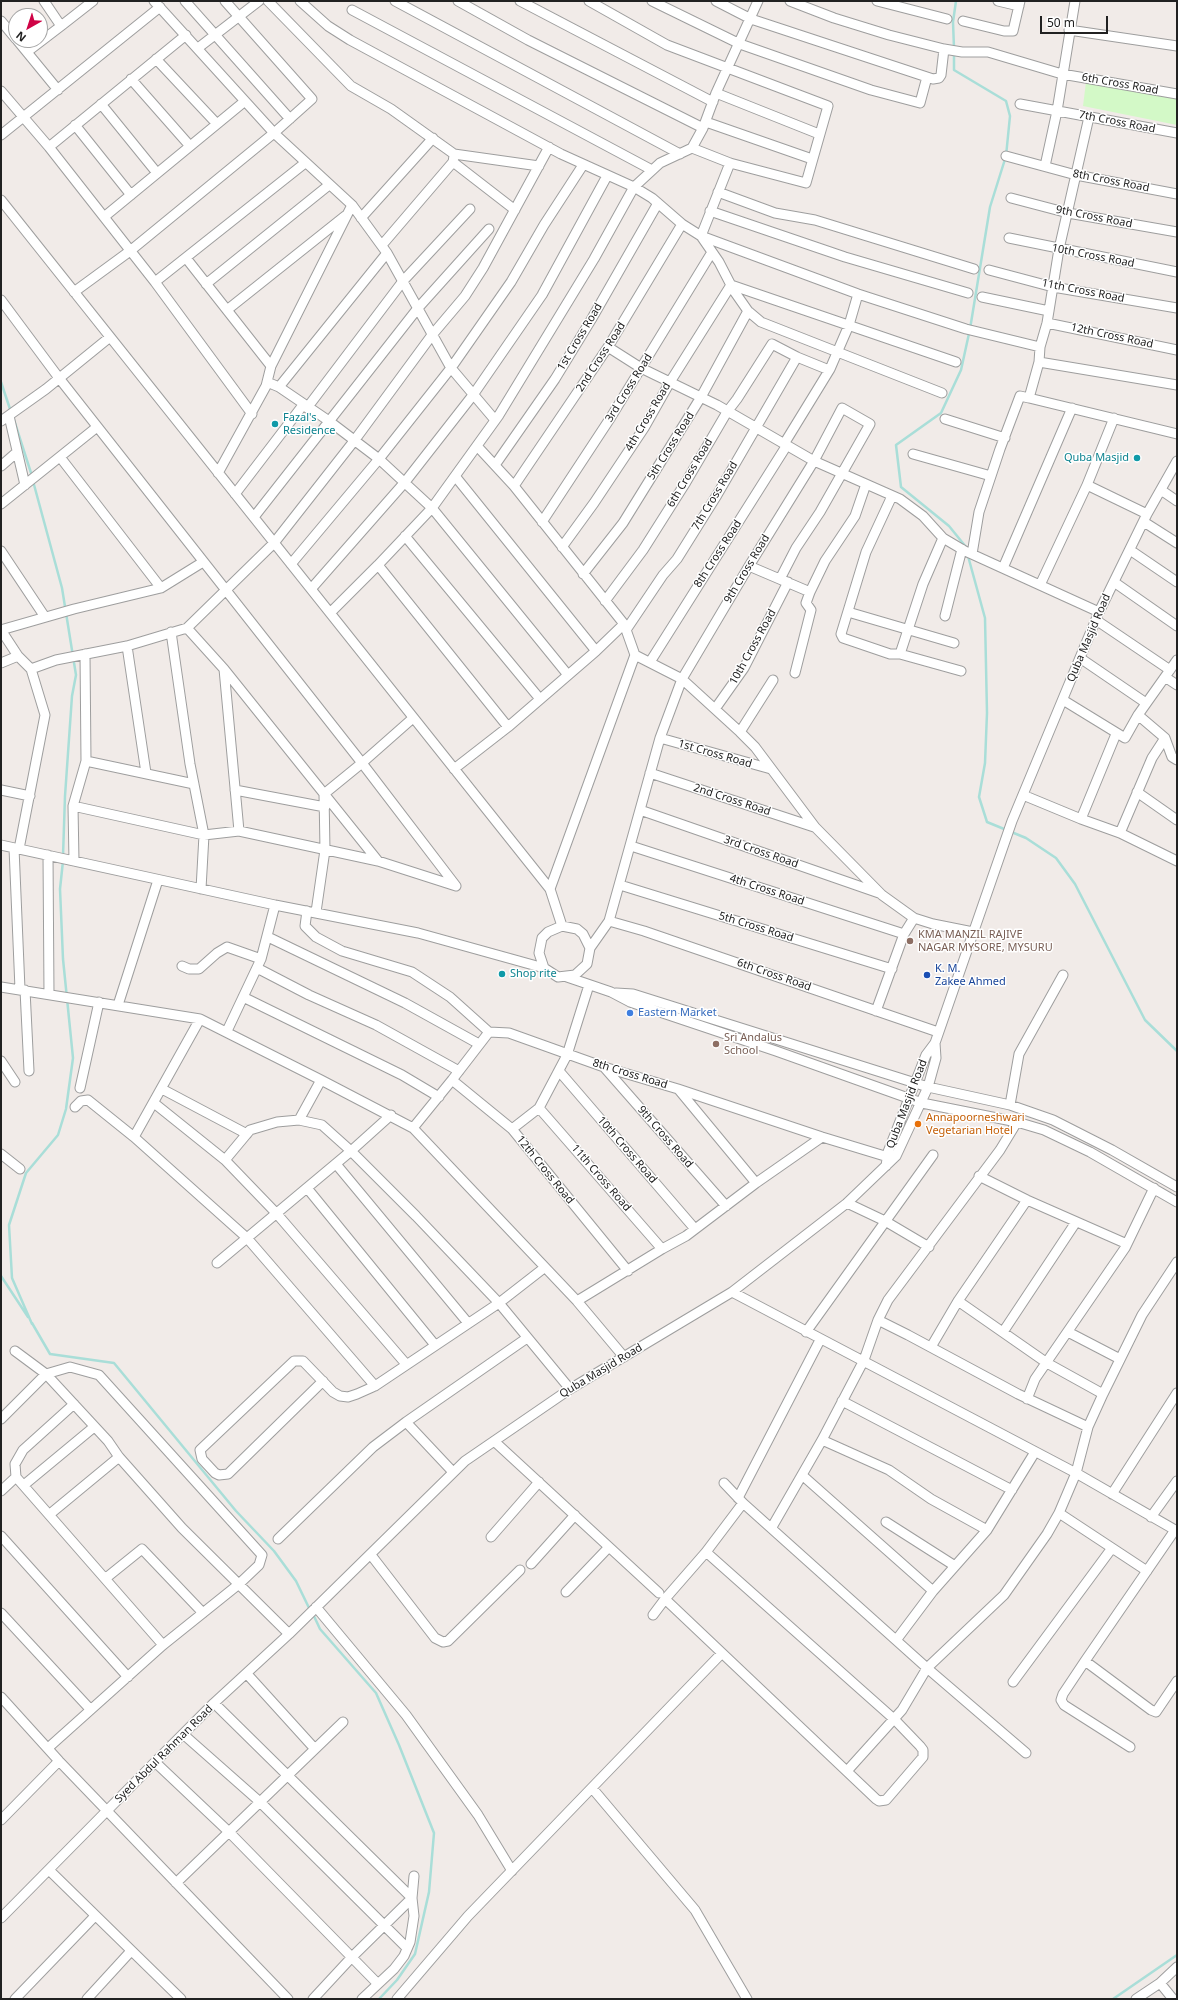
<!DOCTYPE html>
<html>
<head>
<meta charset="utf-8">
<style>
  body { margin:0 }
  #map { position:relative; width:1178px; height:2000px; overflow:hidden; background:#f1ebe8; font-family:"Noto Sans",sans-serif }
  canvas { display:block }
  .frame { position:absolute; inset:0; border:2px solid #212121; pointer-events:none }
  .north { position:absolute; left:8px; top:8px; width:40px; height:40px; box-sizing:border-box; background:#fff; border:1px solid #a6a6a6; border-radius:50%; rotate:219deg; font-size:11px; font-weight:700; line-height:16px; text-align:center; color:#212121 }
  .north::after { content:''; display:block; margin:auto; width:14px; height:18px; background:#cf0346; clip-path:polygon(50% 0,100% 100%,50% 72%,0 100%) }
  .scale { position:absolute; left:1040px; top:16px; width:68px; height:18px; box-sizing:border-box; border:2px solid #212121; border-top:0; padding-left:5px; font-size:12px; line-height:14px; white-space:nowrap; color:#212121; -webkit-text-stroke:3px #fff; paint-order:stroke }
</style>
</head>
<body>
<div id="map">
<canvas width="1178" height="2000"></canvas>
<div class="frame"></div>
<div class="north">N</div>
<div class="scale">50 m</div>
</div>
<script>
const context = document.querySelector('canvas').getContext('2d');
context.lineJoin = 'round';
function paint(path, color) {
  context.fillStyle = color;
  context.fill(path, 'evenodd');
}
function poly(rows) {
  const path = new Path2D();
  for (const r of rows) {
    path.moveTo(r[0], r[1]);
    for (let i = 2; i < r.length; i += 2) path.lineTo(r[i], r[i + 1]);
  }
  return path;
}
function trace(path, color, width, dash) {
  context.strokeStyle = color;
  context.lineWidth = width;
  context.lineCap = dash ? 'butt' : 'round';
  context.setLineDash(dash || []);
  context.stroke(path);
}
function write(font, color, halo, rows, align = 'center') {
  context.font = font + ' "Noto Sans",sans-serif';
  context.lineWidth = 3;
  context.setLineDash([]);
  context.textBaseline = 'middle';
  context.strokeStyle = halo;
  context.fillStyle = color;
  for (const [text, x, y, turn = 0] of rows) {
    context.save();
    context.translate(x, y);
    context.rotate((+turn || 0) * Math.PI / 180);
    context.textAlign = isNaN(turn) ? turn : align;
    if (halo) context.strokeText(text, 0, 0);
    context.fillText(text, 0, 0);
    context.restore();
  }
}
const park = poly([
  [1086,82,1177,99,1177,125,1083,106]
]);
const stream = poly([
  [954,48,953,22,956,1],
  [954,53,954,70,1006,101,1010,116,1006,156,990,207,970,329,961,370,941,413,896,445,901,487,949,526,966,547],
  [1,382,11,412],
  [14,420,32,476],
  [33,481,62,588,76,675,72,696,65,796,63,856],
  [968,556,985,618,987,713,985,763,979,797,987,822,1026,838,1056,858,1075,884,1145,1020,1177,1051],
  [1,1276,28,1317],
  [32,1323,50,1354,114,1363,236,1511,274,1551,296,1581,310,1610],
  [32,1324,12,1278,9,1225,26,1173,58,1135,66,1109,73,1058,63,959,60,889,63,861],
  [313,1614,320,1629,376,1693,399,1745,434,1833,429,1892,415,1954,397,1980,379,1999],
  [1113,1999,1177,1955]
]);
const minor = poly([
  [154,1,274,133,352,205,387,253,451,368,495,420],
  [185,1,290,119],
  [268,1,351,86,391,109,454,154,539,166],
  [300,1,328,26,350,40,561,154,634,187,652,198,682,224,701,236,858,294,966,329,1040,347],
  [395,1,680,154],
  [458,1,528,40,703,128],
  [520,1,713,102],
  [589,1,667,45,828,106,806,183,730,163,692,148],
  [652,1,740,44,871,90,920,103,927,77],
  [716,1,751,19,933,79,939,78,941,75,944,49],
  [790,1,834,18,889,35,944,49,962,52,988,52,1062,74,1177,94],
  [877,1,947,19],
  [998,1,1019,6],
  [352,10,652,170],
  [1,21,16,39],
  [963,21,1004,31,1013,31,1020,1],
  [61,26,93,1],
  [1069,30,1177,46],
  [17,40,58,90],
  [198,48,259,1],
  [27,52,61,26,44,1],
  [156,59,217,124],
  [131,79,190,146],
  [1,91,49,147,155,282,252,414],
  [716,93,819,134],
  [101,104,157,173],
  [1020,104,1177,133],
  [706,122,812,159],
  [75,125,131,195],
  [1,135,160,7],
  [49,147,186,35],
  [454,156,453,162,515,210],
  [1006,156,1076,175,1177,194],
  [1045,166,1057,111,1075,1],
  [718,192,775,213,815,220,974,269],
  [1011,198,1068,213,1177,232],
  [1,200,550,889,562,926],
  [710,211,845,257,968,293],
  [104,217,245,101],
  [361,218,433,138],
  [701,236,719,262,734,291,748,311,761,322,942,393],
  [701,236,730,163],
  [1009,238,1177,272],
  [382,245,453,162],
  [186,258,271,366],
  [989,270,1053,287,1177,308],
  [155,282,305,163],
  [206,284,329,185],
  [74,292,130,251,274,133,312,99,225,1],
  [982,297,1049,311],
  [1,300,59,378,362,763,456,886],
  [227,310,345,216],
  [1047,323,1177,350],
  [608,347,641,368,717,405,814,461,900,499,923,516,943,538,965,551,1099,612],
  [1039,362,1177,385],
  [267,382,279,387,329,421,379,459,432,508,568,675],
  [279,387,387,253],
  [1029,398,1177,434],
  [307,408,403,281,470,209],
  [9,416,25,485],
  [945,419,1005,438],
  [1,421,46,389,110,337],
  [784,444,830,369,849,325,858,294],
  [477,446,514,486,624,624,635,655,682,679,740,732,755,747,815,827,882,895,914,918,933,924,973,932],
  [913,454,991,476],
  [60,457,161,588],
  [495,465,555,379,591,320,658,203],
  [1,466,16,453],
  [218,473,266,386,271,366,352,205],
  [455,476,596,651],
  [1087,485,1147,514],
  [514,486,608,347,682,224],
  [1161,490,1177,501],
  [235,494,303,405],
  [892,496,866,552,841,634,843,638,890,654,900,654,923,584,943,538],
  [1,504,97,427],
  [254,517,418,308,489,229],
  [542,522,611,417,712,252],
  [1144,522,1177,543],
  [405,536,540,699],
  [562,547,594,503,644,428,670,382,731,285,956,362],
  [1130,550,1177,582],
  [1,551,45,617],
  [972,554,979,512,1000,449,1020,396,1029,398,1039,362,1040,347,1047,323,1059,249,1089,117],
  [291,564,379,459,451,368,511,282,544,225,583,165],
  [378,565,508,727],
  [749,566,810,592],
  [1003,568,1072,408],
  [583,574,623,523,701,397,748,311],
  [1114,582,1177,626],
  [1040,585,1087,485,1114,418],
  [311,589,405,482,473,395,542,295,607,176],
  [605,601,643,550,686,482,727,412,737,399,772,344,797,357,829,370],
  [848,612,954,643],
  [330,613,378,565,432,508,499,415,594,259,634,187,660,163,692,148,703,128,716,93,758,1],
  [945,616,962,549],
  [1096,620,1170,670],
  [187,628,224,669,378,861],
  [1,630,18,656,31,669,45,715,19,849],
  [1,630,74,609,161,588,203,562],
  [626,630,663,575,677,559,717,495,797,357],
  [171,632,190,764,204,835,201,889],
  [127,646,146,773],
  [900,654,961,671],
  [1080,658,1146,703],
  [650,662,787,445],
  [1,663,18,656],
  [31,669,56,660,127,646,187,628,274,543,354,441,432,335,465,296,483,268,549,147],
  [224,669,239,831],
  [795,673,811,610,806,603,810,592,825,561,855,516,866,484],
  [1165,677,1177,685],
  [1063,700,1125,738,1138,715,1177,660],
  [715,709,744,668,788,582],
  [1138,715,1165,738,1172,757,1177,760],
  [740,732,773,680],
  [660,738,771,769],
  [86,761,194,784],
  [454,769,508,727,596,651,624,624],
  [650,773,814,827],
  [1,790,30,796],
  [235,790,325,807],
  [1137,792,1177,820],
  [1023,795,1081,819,1120,833,1177,861],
  [73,806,204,835,239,831,378,861,456,886],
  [640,810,879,893],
  [1081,819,1116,734],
  [1120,833,1152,758,1165,738],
  [1,845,275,905,418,933,544,968],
  [631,846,904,934],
  [14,848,20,989],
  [48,855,49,994],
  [74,861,73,806,86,761,85,654],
  [620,885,892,969],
  [550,889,635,655],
  [307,911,305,926,316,937,342,951,412,972,450,997,489,1032],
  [316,912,325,850,324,794,362,763,413,718],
  [609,921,644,931,938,1032],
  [268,937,405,1003,479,1044],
  [590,948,583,934,577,929,562,926,548,932,542,938,539,953,544,968,558,977,575,975,587,964,590,948,609,921,660,738,682,679,749,566,814,461,842,408,870,424,820,512,796,548,780,579],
  [182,966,189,969,199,969,217,953,227,947,261,959],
  [257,968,309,995,376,1025,459,1071],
  [567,977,611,992,630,1002,776,1051,922,1103,1017,1122,1044,1130,1090,1152,1177,1202],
  [1,987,200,1019,321,1080,413,1128,577,1301,624,1357],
  [25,990,29,1071],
  [616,993,633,994,928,1087,1010,1105,1053,1120,1112,1150,1177,1187],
  [243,997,402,1075,439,1097],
  [118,1005,158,880],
  [876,1011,904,934,914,918],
  [227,1031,261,959,275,905],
  [1,1061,15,1082],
  [604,1067,726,1206],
  [559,1071,695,1229],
  [452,1080,512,1129,628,1271],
  [80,1088,99,1002],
  [162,1089,247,1134],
  [679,1090,756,1183],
  [154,1103,225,1160,277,1214,406,1364],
  [1010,1105,1019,1054,1063,975],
  [75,1107,81,1101,88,1100,134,1137,247,1238,375,1386],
  [539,1108,662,1249],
  [299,1120,321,1080],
  [413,1128,452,1080,489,1032,509,1033,604,1067,678,1089,822,1137,888,1157],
  [512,1129,539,1108,567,1055,589,985],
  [134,1137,200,1019],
  [1,1154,20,1169],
  [225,1160,250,1130,277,1122,299,1120,322,1125,351,1151,416,1216,499,1303,570,1389],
  [336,1164,468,1323],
  [886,1166,888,1152,926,1055,935,1043,1012,821,1099,612,1147,514,1177,461],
  [979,1176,1027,1200,1127,1244],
  [307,1188,435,1345],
  [847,1203,885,1221,929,1247],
  [217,1263,351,1151,391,1115],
  [732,1292,1076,1473,1177,1531],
  [577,1301,662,1249,686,1236,756,1183,822,1137],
  [958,1301,1047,1363,1103,1394],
  [878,1320,908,1335,1018,1394,1088,1427],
  [806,1332,933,1155],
  [1003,1332,1076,1222],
  [1068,1332,1120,1359],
  [931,1347,958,1301,1027,1200],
  [15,1351,46,1374,108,1441,119,1457,182,1528,289,1634],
  [323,1381,228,1474,219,1475,215,1473,202,1459,200,1450,294,1361,303,1361,333,1392,340,1396,348,1397,357,1394,375,1386,499,1303,544,1268],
  [1027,1399,1035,1379,1125,1248,1154,1188],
  [842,1401,1012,1490],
  [74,1404,23,1450,15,1464,16,1477,163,1645],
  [1,1419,46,1374,70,1367,99,1375,262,1555,259,1565,239,1584,163,1645,48,1748],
  [406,1422,453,1472],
  [822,1440,889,1470,931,1499,987,1530],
  [494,1441,659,1593],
  [802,1475,933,1591],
  [724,1483,743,1503,927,1668,1026,1753],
  [24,1485,94,1427],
  [1,1491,16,1477],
  [1112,1494,1177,1393],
  [738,1498,820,1340],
  [1059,1513,1147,1571],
  [50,1514,119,1457],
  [1151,1517,1177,1481],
  [886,1522,955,1566],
  [772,1527,822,1440,864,1360,878,1320,888,1300,1000,1150,1017,1122],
  [1,1536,128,1677],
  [491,1537,539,1482],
  [278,1539,373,1447,406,1422,527,1338],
  [371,1555,435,1638,443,1642,448,1641,520,1570],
  [531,1564,575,1515],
  [106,1578,142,1549,203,1613],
  [566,1592,609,1547],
  [665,1599,876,1799,879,1801,886,1800,923,1757,923,1750,920,1746,895,1720,706,1552],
  [316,1607,406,1715,478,1815,512,1871],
  [1,1613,90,1709],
  [653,1615,665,1599,706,1552,743,1503],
  [897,1639,933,1591,987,1530,1035,1452],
  [1085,1661,1151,1710,1156,1712,1177,1681],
  [247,1674,315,1749],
  [1013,1682,1112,1548],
  [1,1697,59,1761,288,1999],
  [214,1703,412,1898,351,1958,313,1999],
  [183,1734,260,1802,407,1948],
  [1130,1747,1064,1705,1061,1700,1063,1694,1085,1661,1175,1530],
  [155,1762,229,1832,378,1984],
  [847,1771,902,1710,927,1668,1004,1595,1047,1534,1059,1513,1076,1473,1088,1427,1103,1394,1142,1315,1177,1262],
  [592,1788,695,1910,747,1999],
  [1,1820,59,1761],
  [49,1870,181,1999],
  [176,1883,343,1722],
  [1,1918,155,1762,214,1703,289,1634,465,1461,570,1389,732,1292,847,1203,896,1156,928,1087,936,1058,935,1043],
  [1160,1983,1173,1999],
  [15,1999,95,1916],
  [87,1999,131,1951],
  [362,1999,394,1969,404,1956,410,1942,414,1916,412,1898,414,1876],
  [397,1999,468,1916,722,1653],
  [1136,1999,1160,1983,1177,1967]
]);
const markers = [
  [275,424,4,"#0f9aa8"],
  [1137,458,4,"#0f9aa8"],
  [910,941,4,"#8d6e63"],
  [502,974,4,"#0f9aa8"],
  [927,975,4,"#1a4fb4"],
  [630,1013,4,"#3f7fe0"],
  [716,1044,4,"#8d6e63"],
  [918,1124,4,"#e8710a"]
];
const streetNames = [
  ["6th Cross Road",1120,84,10],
  ["7th Cross Road",1117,122,11],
  ["8th Cross Road",1111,181,11],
  ["9th Cross Road",1094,217,11],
  ["10th Cross Road",1093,256,11],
  ["11th Cross Road",1083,291,11],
  ["12th Cross Road",1112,336,12],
  ["1st Cross Road",580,337,-59],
  ["2nd Cross Road",601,357,-57],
  ["3rd Cross Road",629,388,-58],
  ["4th Cross Road",648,417,-59],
  ["5th Cross Road",671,446,-58],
  ["6th Cross Road",690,473,-59],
  ["7th Cross Road",715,496,-59],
  ["8th Cross Road",718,554,-57],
  ["9th Cross Road",747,569,-59],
  ["Quba Masjid Road",1089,638,-67],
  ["10th Cross Road",753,647,-61],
  ["1st Cross Road",715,754,16],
  ["2nd Cross Road",732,800,18],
  ["3rd Cross Road",761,852,19],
  ["4th Cross Road",767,890,18],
  ["5th Cross Road",756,927,17],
  ["6th Cross Road",774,975,19],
  ["8th Cross Road",630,1074,17],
  ["Quba Masjid Road",907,1104,-69],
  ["9th Cross Road",665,1137,49],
  ["10th Cross Road",627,1150,49],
  ["12th Cross Road",545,1170,51],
  ["11th Cross Road",601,1178,49],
  ["Quba Masjid Road",601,1371,-31],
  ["Syed Abdul Rahman Road",164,1754,-45]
];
const cultureNames = [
  ["Fazal's",283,418],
  ["Residence",283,431],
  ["Quba Masjid",1129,458,"right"],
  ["Shop rite",510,974]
];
const educationNames = [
  ["KMA MANZIL RAJIVE",918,935],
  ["NAGAR MYSORE, MYSURU",918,948],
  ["Sri Andalus",724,1038],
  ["School",724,1051]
];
const transitNames = [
  ["K. M.",935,969],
  ["Zakee Ahmed",935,982]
];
const shopNames = [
  ["Eastern Market",638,1013]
];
const foodNames = [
  ["Annapoorneshwari",926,1118],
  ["Vegetarian Hotel",926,1131]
];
paint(park, '#d3f9c7');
trace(stream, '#a9ded8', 2.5);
trace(minor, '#9e9e9e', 11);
trace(minor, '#fff', 9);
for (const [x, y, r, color] of markers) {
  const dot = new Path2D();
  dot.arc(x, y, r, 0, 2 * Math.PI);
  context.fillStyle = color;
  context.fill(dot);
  trace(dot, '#fff', 1.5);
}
write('11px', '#212121', '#fff', streetNames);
write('11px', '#0d838f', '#fff', cultureNames, 'left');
write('11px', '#785e54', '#fff', educationNames, 'left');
write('11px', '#164399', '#fff', transitNames, 'left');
write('11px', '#366cbe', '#fff', shopNames, 'left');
write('11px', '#c56008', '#fff', foodNames, 'left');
</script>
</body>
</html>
